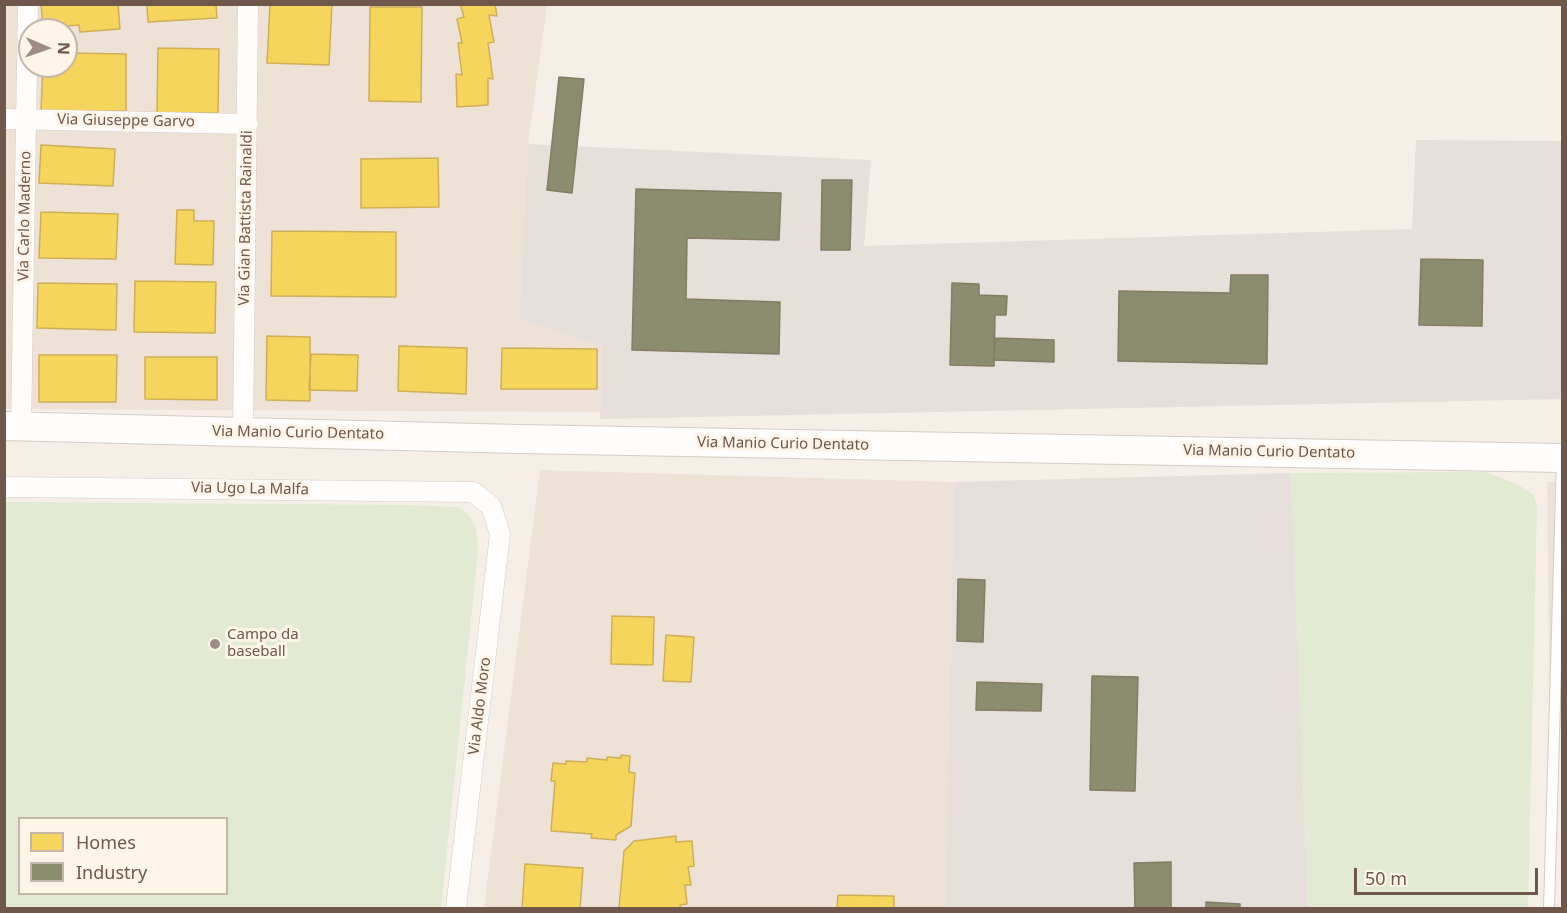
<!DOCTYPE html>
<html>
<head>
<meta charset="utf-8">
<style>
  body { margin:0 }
  #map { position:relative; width:1567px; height:913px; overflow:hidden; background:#f5efe8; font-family:"Noto Sans",sans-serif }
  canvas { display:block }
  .frame { position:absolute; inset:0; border:6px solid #70574b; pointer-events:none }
  .legend { position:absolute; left:18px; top:817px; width:210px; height:78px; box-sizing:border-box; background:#fef5e9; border:2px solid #c5b6aa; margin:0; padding:8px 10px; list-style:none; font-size:18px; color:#70574b }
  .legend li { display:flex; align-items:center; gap:12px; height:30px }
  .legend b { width:30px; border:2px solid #c5b6aa }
  .north { position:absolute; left:18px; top:18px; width:60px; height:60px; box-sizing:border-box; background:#fef5e9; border:2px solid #c5b6aa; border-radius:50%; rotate:92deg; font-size:16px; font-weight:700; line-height:24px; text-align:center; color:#70574b }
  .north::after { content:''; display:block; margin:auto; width:21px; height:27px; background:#9f8c82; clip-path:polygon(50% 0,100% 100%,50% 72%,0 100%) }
  .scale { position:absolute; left:1354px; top:868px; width:184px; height:27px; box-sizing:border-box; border:3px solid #70574b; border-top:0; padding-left:8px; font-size:18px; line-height:21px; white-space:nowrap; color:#70574b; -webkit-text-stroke:4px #fef5e9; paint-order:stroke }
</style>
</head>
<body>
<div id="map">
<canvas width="1567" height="913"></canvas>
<div class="frame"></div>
<ul class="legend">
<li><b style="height:16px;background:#f6d55c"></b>Homes</li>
<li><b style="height:16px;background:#8c8c6e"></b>Industry</li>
</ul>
<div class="north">N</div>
<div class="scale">50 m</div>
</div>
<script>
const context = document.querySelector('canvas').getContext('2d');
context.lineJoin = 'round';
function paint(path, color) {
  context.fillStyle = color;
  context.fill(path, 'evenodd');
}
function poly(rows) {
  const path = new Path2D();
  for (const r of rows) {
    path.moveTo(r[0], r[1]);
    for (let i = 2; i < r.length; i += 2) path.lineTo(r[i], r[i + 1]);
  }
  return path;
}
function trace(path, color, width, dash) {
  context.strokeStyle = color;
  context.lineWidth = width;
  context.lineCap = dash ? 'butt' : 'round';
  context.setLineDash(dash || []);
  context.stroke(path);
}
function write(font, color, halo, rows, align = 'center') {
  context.font = font + ' "Noto Sans",sans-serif';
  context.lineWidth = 6;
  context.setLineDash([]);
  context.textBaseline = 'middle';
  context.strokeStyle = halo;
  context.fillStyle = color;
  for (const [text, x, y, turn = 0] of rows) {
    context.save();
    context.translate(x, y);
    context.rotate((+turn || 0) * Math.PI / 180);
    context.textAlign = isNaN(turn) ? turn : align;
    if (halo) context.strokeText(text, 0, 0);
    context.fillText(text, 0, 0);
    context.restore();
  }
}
const residential = poly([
  [5,5,547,5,528,144,519,318,602,347,600,412,5,409],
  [30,30,66,30,66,66,30,66],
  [540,470,954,482,945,908,484,908],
  [1547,482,1562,482,1562,729,1550,729]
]);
const industrial = poly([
  [1416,140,1562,141,1562,399,600,419,602,347,519,318,528,144,871,160,864,246,1412,229],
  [1291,473,1308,908,945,908,954,482]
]);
const green = poly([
  [1485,472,1517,484,1534,495,1537,507,1528,908,1308,908,1291,473],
  [5,502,410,505,458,507,468,514,476,528,478,552,441,908,5,908],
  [226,818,226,894,20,894,20,818]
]);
const homes = poly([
  [41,4,118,4,120,29,80,32,79,25,43,28,41,4],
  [147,4,216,4,217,18,148,22,147,4],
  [270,4,332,4,329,65,267,63,270,4],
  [460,4,495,4,497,16,489,15,494,42,488,43,493,79,488,78,488,105,457,107,456,74,462,75,458,43,462,43,457,19,464,17,460,4],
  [370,7,422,7,421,102,369,101,370,7],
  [158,48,219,49,218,113,157,113,158,48],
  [66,53,126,54,126,111,41,111,43,66,66,66,66,53],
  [41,145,115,149,113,186,39,183,41,145],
  [438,158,439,207,361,208,361,159,438,158],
  [177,210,194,210,194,221,214,221,213,265,175,264,177,210],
  [41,212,118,214,116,259,39,258,41,212],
  [272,231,396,232,396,297,271,296,272,231],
  [135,281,216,282,215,333,134,332,135,281],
  [38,283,117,284,116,330,37,328,38,283],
  [267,336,310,337,310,401,266,400,267,336],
  [399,346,467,348,466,394,398,391,399,346],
  [502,348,597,349,597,389,501,389,502,348],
  [311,354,358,355,357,391,309,390,311,354],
  [39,355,117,355,116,402,39,402,39,355],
  [145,357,217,357,217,400,145,399,145,357],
  [612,616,654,617,653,665,611,664,612,616],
  [666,635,694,637,691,682,663,681,666,635],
  [621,755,630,756,629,772,635,773,631,826,616,835,616,840,591,838,592,834,551,831,555,781,551,781,553,763,566,764,566,761,587,762,587,758,607,760,607,757,621,758,621,755],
  [676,836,676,842,692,841,694,866,688,867,691,885,685,885,687,904,680,905,681,908,619,908,624,851,634,841,676,836],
  [525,864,583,868,580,908,522,908,525,864],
  [838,895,894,896,894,908,837,908,838,895]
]);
const industry = poly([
  [559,77,584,79,572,193,547,190,559,77],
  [822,180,852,180,850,250,821,250,822,180],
  [636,189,781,193,779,240,687,238,686,299,780,302,779,354,632,350,636,189],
  [1421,259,1483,260,1482,326,1419,325,1421,259],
  [1231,275,1268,275,1267,364,1118,361,1119,291,1230,293,1231,275],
  [952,283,979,284,979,295,1007,296,1006,315,995,315,994,366,950,365,952,283],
  [995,338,1054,340,1054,362,994,360,995,338],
  [958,579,985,580,983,642,957,641,958,579],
  [1092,676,1138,677,1135,791,1090,790,1092,676],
  [977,682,1042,684,1041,711,976,710,977,682],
  [1171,862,1171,908,1135,908,1134,863,1171,862],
  [1206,902,1240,904,1240,908,1206,908,1206,902]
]);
const service = poly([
  [1549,908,1562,459]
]);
const minor = poly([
  [4,119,248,124],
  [21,427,28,4],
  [243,432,248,4],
  [4,487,473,492,491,506,500,534,456,908]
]);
const secondary = poly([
  [4,426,519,439,1562,458]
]);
const markers = [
  [215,644,6,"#9f8c82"]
];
const streetNames = [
  ["Via Giuseppe Garvo",126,121,1],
  ["Via Carlo Maderno",25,216,-89],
  ["Via Gian Battista Rainaldi",246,218,-89],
  ["Via Manio Curio Dentato",298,433,1],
  ["Via Manio Curio Dentato",783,444,1],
  ["Via Manio Curio Dentato",1269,452,1],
  ["Via Ugo La Malfa",250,489,1],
  ["Via Aldo Moro",480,706,-83]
];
const poiNames = [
  ["Campo da",227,635],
  ["baseball",227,652]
];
paint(residential, '#eee2d6');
paint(industrial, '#e7dfd9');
paint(green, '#e2ead4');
paint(homes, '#f6d55c');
trace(homes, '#ceaf57', 1.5);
paint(industry, '#8c8c6e');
trace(industry, '#847c64', 1.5);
trace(service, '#d4ccc6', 12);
trace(minor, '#d4ccc6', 21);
trace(secondary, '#d4ccc5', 30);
trace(service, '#fefdfc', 10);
trace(minor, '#fefdfc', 20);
trace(secondary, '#fefdfc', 28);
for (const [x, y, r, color] of markers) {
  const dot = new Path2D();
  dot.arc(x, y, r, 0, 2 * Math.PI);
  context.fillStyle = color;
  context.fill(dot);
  trace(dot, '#fef5e9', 2);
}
write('15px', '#70574b', '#fef5e9', streetNames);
write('15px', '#70574b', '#fef5e9', poiNames, 'left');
</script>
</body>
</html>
